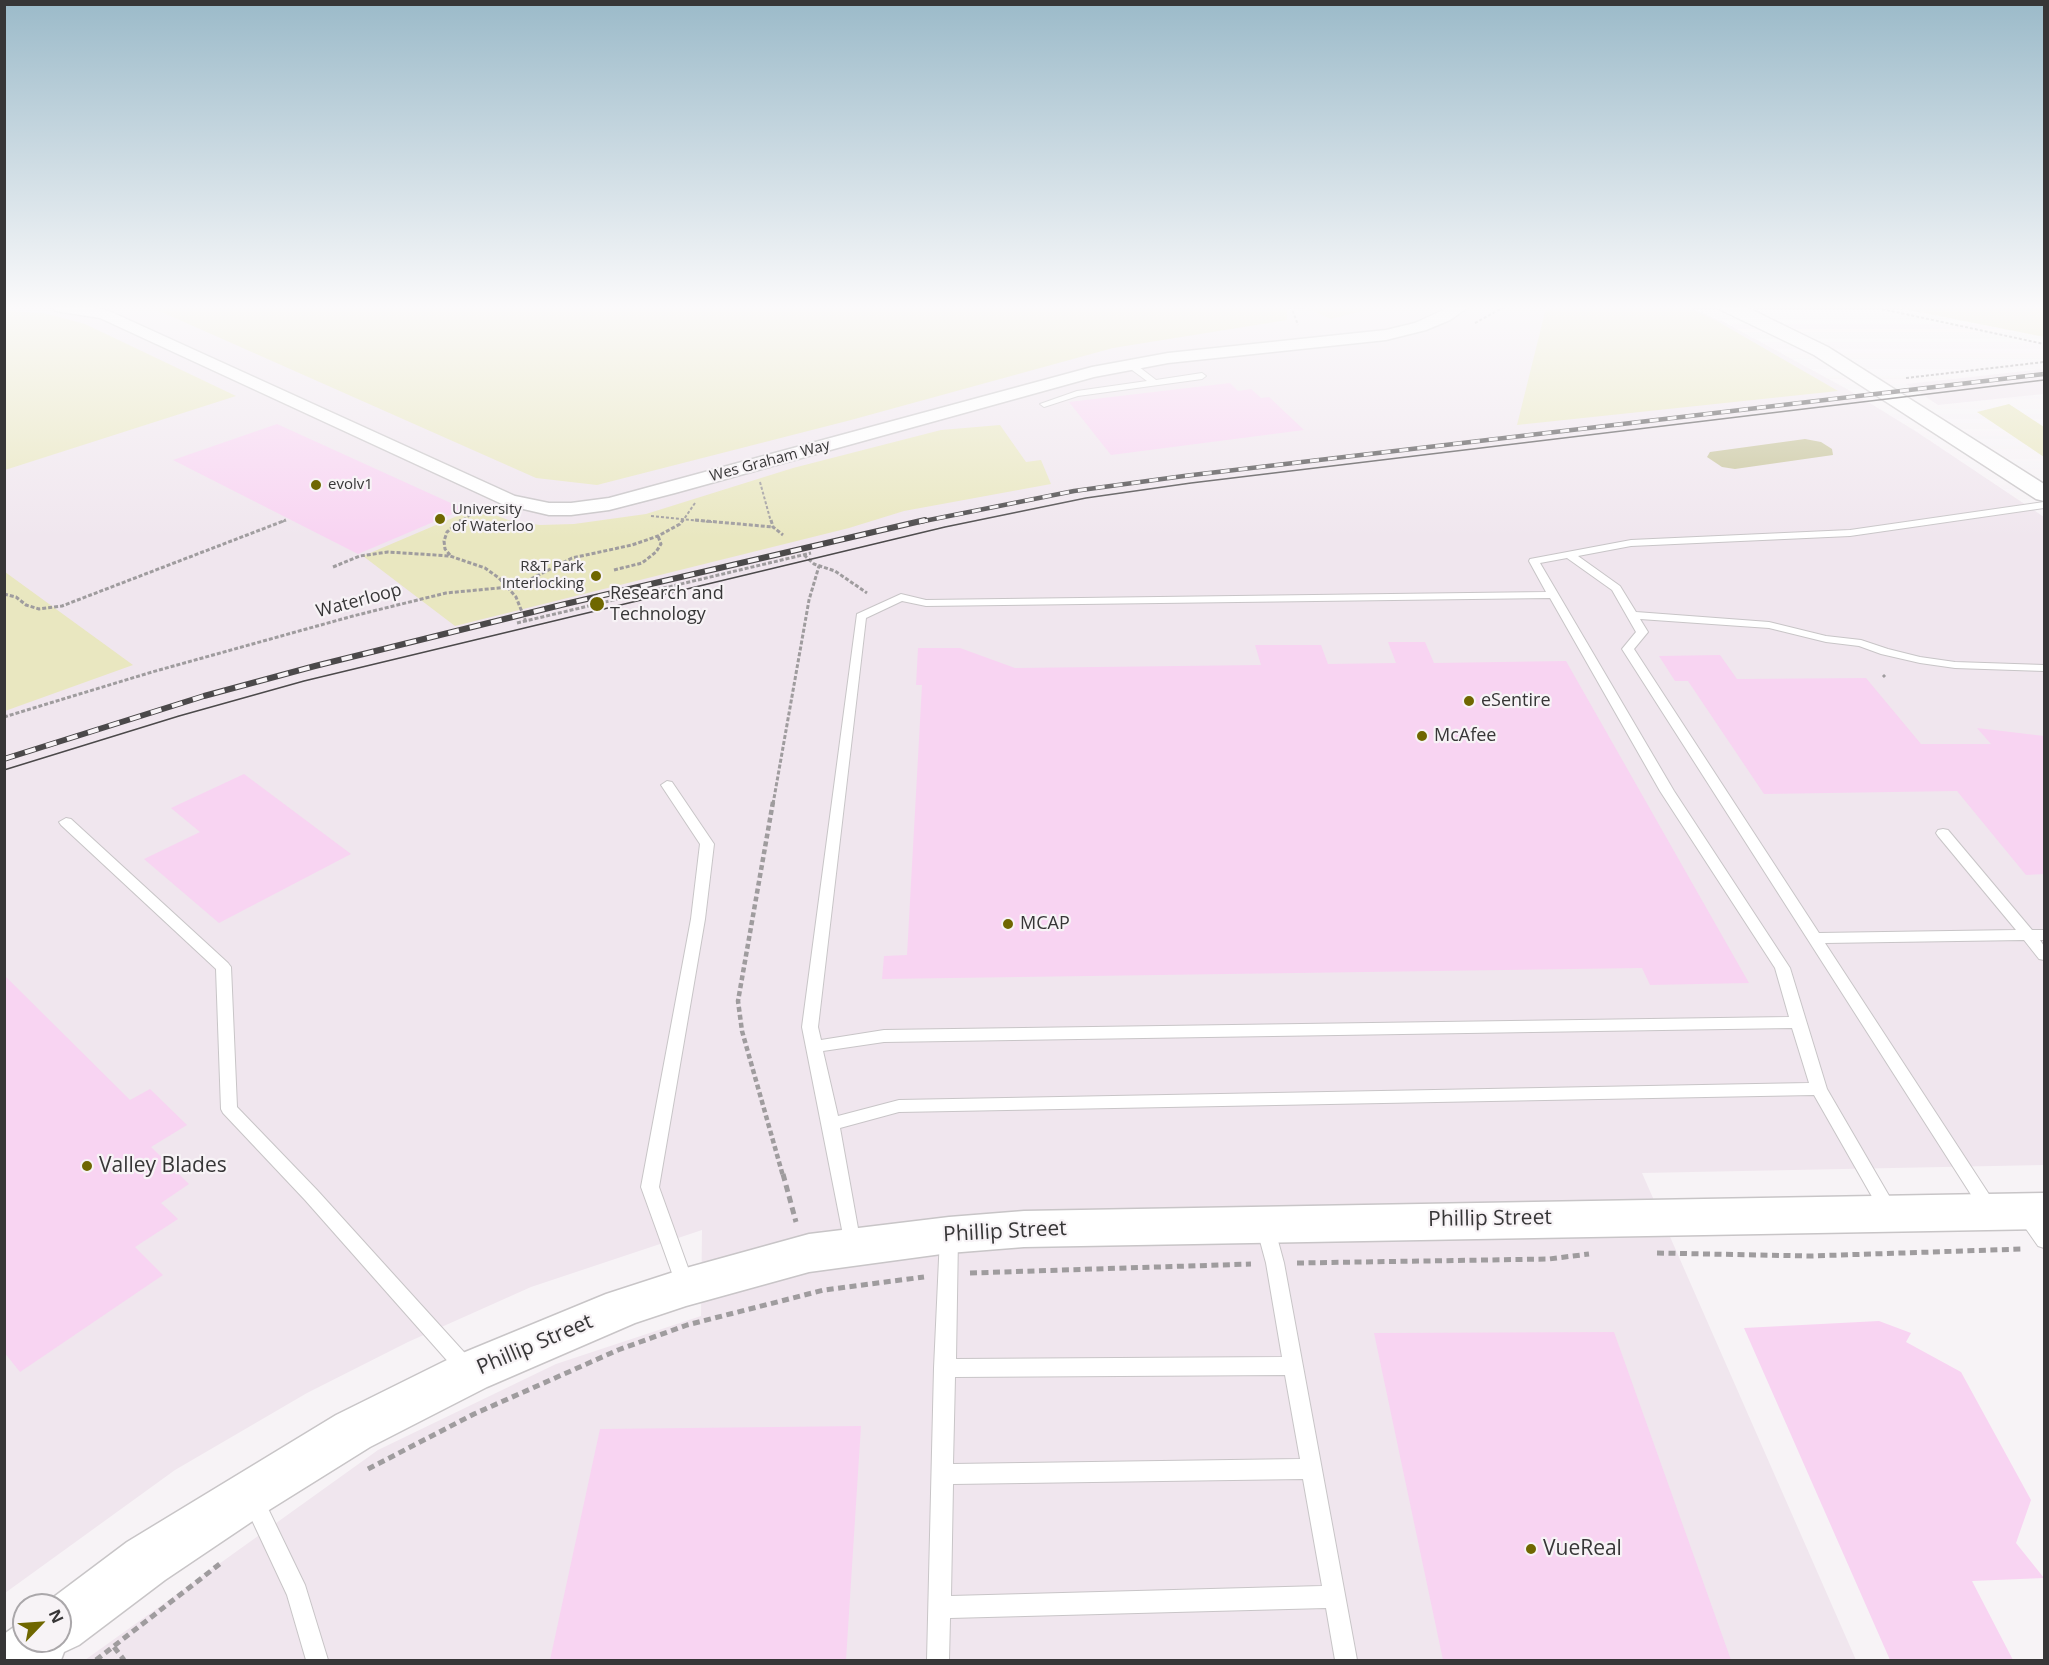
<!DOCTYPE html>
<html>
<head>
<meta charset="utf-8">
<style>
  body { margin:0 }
  #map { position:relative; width:2049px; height:1665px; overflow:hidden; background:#f7f3f6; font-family:"Open Sans",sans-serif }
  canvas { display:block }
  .frame { position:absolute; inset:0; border:6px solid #373637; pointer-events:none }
  .north { position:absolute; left:12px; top:1593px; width:60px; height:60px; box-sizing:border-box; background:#f7f3f6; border:2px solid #aaa7aa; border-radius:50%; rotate:65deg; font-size:16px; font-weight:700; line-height:24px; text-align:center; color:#373637 }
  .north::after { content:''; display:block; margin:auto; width:21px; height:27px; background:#6f6700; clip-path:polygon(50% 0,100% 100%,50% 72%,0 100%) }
</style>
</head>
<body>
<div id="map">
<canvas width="2049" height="1665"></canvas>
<div class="frame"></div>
<div class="north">N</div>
</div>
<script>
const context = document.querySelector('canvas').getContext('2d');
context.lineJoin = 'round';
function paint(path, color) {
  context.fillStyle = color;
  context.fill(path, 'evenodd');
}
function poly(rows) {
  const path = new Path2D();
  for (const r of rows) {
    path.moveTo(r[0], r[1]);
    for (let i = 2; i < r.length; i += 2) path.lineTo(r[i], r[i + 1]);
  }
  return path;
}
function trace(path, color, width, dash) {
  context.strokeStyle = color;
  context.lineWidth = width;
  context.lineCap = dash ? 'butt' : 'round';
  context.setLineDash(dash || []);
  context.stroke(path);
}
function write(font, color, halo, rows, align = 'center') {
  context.font = font + ' "Open Sans",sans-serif';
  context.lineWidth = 4.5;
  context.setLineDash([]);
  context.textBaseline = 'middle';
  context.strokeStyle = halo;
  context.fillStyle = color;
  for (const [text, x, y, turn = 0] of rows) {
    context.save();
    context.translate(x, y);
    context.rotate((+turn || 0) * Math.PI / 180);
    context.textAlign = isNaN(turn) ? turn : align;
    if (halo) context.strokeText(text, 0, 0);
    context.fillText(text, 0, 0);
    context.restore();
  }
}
const built = poly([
  [5,306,1041,306,1112,320,1353,306,1686,306,1724,322,1847,389,1917,432,2044,517,2044,1165,1642,1173,1856,1660,85,1660,378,1450,556,1364,701,1316,702,1230,531,1287,408,1342,307,1393,175,1470,5,1593],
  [2044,369,2044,394,1938,405,1906,384]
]);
const green = poly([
  [148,306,1287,306,1287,320,1113,348,851,420,597,485,536,478],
  [1302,306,1382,306,1331,319],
  [1556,306,1685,306,1717,321,1838,391,1517,425,1545,312],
  [1889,306,2044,306,2044,337],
  [5,311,44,313,85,324,236,396,5,470],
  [2009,404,2044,427,2044,457,1977,412],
  [1000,425,1026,462,1041,460,1051,484,904,511,849,528,455,626,363,556,476,508,511,521,540,525,574,524,646,514,793,468,941,430],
  [5,572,133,665,5,711]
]);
const water = poly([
  [1805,439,1821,442,1832,449,1833,455,1735,469,1722,467,1707,457,1710,452]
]);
const building = poly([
  [1230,383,1238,391,1251,389,1261,398,1269,397,1304,430,1111,455,1069,402],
  [277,424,464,509,358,554,173,460],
  [1388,642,1425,642,1434,663,1566,661,1749,983,1650,985,1642,968,882,979,884,956,907,955,922,685,916,685,918,648,960,648,1015,668,1261,665,1255,645,1321,645,1328,664,1396,663],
  [1720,655,1737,679,1866,678,1921,744,1991,744,1977,728,2044,736,2044,874,2026,875,1957,791,1764,794,1688,681,1675,681,1659,656],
  [244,774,351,854,219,923,144,859,200,832,171,808],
  [4,975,130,1100,150,1089,187,1125,151,1147,189,1184,161,1203,178,1219,135,1247,163,1275,20,1372,4,1352],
  [1879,1321,1911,1333,1906,1342,1961,1372,2031,1500,2016,1543,2044,1578,1972,1581,2013,1660,1890,1660,1744,1328],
  [1614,1332,1731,1660,1443,1660,1374,1333],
  [861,1426,846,1660,550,1660,600,1429]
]);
const pathFar3 = poly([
  [1291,306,1298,325],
  [1882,309,2044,344],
  [1475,323,1506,306],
  [1906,378,2044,362],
  [760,482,771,522],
  [651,516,712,522],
  [282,522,286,520],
  [459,522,479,510],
  [682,522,695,503]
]);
const pathFar2 = poly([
  [695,520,773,527],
  [771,520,773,527,783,535],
  [450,555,445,549,444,541,447,532,461,520],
  [804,555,814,564,835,571,867,593],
  [333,567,360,556,388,552,450,556,485,568,499,578,516,597,526,622],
  [614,570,642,563,656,552,661,544,658,536],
  [4,594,16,597,26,605,39,609,62,606,286,520],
  [517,623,811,553],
  [1883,675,1885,677],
  [4,717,152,672,353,616,446,593,509,587,525,582,572,558,632,545,658,536,680,524,683,520],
  [773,804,809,600,819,566]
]);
const pathFar1 = poly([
  [773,802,738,1001,742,1031,783,1176]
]);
const path = poly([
  [783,1174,796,1222],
  [1657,1253,1810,1256,2024,1249],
  [1297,1263,1549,1259,1589,1254],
  [970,1273,1251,1264],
  [368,1469,474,1414,618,1350,687,1325,824,1290,924,1277],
  [114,1647,124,1660],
  [96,1660,221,1563]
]);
const lane = poly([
  [1128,363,1134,363,1156,380,1202,373,1206,376,1202,379,1078,396,1044,407,1040,404,1077,391,1147,381,1128,367,1128,363],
  [2044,502,2044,508,1850,536,1631,546,1578,556,1620,586,1636,612,1769,622,1826,636,1861,640,1888,649,1920,657,1955,662,2044,665,2044,671,1955,668,1920,663,1881,654,1859,646,1826,642,1769,628,1640,619,1648,632,1634,649,1819,933,2016,930,1938,836,1936,833,1938,830,1943,829,1948,830,2032,930,2044,930,2044,940,2040,940,2044,946,2044,960,2039,959,2024,940,1825,943,1996,1205,1999,1210,1996,1215,1990,1217,1984,1215,1622,649,1636,632,1612,590,1567,558,1540,563,1674,791,1790,968,1827,1089,1895,1206,1898,1211,1895,1216,1889,1218,1883,1216,1814,1095,899,1112,840,1128,861,1245,858,1250,852,1252,846,1250,802,1027,857,614,901,594,926,600,1546,592,1529,561,1530,559,1631,540,1850,530,2044,502],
  [1550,598,1660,791,1775,968,1789,1017,884,1030,821,1040,818,1027,866,618,902,601,926,606,1550,598],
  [1792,1028,1809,1083,899,1100,838,1116,823,1051,884,1042,1792,1028],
  [667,781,672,782,714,844,705,919,659,1187,695,1287,693,1293,686,1295,679,1293,677,1287,641,1187,691,919,700,844,661,785,667,781],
  [66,818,71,819,228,963,231,967,237,1107,317,1190,473,1362,476,1368,473,1374,466,1377,459,1374,305,1200,223,1113,221,1109,216,969,61,825,59,822,66,818],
  [2026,1209,2032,1211,2044,1228,2044,1248,2038,1246,2017,1216,2020,1211,2026,1209],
  [1265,1219,1271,1221,1274,1226,1284,1263,1357,1660,1335,1660,1326,1608,950,1618,949,1660,927,1660,934,1368,940,1237,943,1232,949,1230,955,1232,958,1237,956,1359,1282,1357,1266,1263,1256,1226,1259,1221,1265,1219],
  [1285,1375,1300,1459,953,1464,955,1377,1285,1375],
  [1303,1479,1322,1586,951,1596,953,1484,1303,1479],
  [254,1491,261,1494,305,1585,328,1660,306,1660,287,1595,243,1501,247,1494,254,1491]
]);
const street = poly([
  [49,306,86,306,109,311,515,496,549,503,571,503,609,498,1092,367,1168,353,1386,330,1415,323,1452,306,1470,306,1450,320,1426,330,1386,340,1168,363,1094,377,675,493,609,510,571,515,549,515,502,504,100,318,56,311,49,306]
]);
const secondary = poly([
  [1719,306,1744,306,1828,347,2044,484,2044,501,2036,499,1814,355,1721,310,1719,306],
  [2044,1193,2044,1229,1024,1247,949,1253,809,1272,686,1306,635,1323,487,1387,370,1447,269,1510,165,1580,79,1645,64,1652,61,1660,4,1660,4,1634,24,1620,24,1641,60,1641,60,1605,43,1605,127,1542,336,1415,453,1357,606,1294,686,1268,809,1234,949,1217,1024,1211,2044,1193]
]);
const tram = poly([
  [487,624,831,542],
  [4,770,179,716,304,681,945,527,1086,498,1191,483,2044,380]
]);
const railFar1 = poly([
  [919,522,1074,491,1184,476,2044,374]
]);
const rail = poly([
  [4,759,204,696,315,666,561,605,925,520]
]);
const markers = [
  [316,485,6,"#6f6700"],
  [440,519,6,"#6f6700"],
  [596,576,6,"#6f6700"],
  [597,604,8,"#6f6700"],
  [1469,701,6,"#6f6700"],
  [1422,736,6,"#6f6700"],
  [1008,924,6,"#6f6700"],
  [87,1166,6,"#6f6700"],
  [1531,1549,6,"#6f6700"]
];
const farStreetnames = [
  ["Wes Graham Way",770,461,-15]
];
const farPoinames = [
  ["evolv1",328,485],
  ["University",452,510],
  ["of Waterloo",452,527],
  ["R&T Park",584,567,"right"],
  ["Interlocking",584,584,"right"]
];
const poiNames = [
  ["Research and",610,594],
  ["Technology",610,615],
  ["eSentire",1481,701],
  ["McAfee",1434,736],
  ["MCAP",1020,924]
];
const streetNames = [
  ["Waterloop",359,601,-15]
];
const nearPoinames = [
  ["Valley Blades",99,1166],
  ["VueReal",1543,1549]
];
const nearStreetnames = [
  ["Phillip Street",1490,1219,-1],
  ["Phillip Street",1005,1232,-3],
  ["Phillip Street",535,1345,-23]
];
paint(built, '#f0e6ee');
paint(green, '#e9e7c0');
paint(water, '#c7c49a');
paint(building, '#f8d4f2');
trace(lane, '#c8c5c7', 2);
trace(street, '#c8c5c7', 3);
trace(secondary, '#c8c5c7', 3);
trace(pathFar3, '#9f9c9e', 2, [3, 2]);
trace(pathFar2, '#9f9c9e', 3, [4, 2]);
trace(pathFar1, '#9f9c9e', 4.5, [5, 3]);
trace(path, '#9f9c9e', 5, [7, 4.5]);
paint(lane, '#fff');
paint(street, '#fff');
paint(secondary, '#fff');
trace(tram, '#4b494a', 1.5);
trace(railFar1, '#4b494a', 4.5);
trace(rail, '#4b494a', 6);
trace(railFar1, '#f7f3f6', 3, [9]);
trace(rail, '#f7f3f6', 4, [11]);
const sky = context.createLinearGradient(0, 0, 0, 539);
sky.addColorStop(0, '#9bbac9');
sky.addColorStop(0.57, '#fbfafb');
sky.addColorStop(1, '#fbfafb00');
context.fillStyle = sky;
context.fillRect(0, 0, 2049, 539);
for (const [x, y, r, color] of markers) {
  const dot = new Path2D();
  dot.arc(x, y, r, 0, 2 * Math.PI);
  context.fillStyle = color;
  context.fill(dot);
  trace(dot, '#f7f3f6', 2);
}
write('15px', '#373637', '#f7f3f6', farStreetnames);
write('15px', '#373637', '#f7f3f6', farPoinames, 'left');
write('18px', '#373637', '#f7f3f6', poiNames, 'left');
write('18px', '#373637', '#f7f3f6', streetNames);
write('21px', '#373637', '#f7f3f6', nearPoinames, 'left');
write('21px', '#373637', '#f7f3f6', nearStreetnames);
</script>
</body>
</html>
